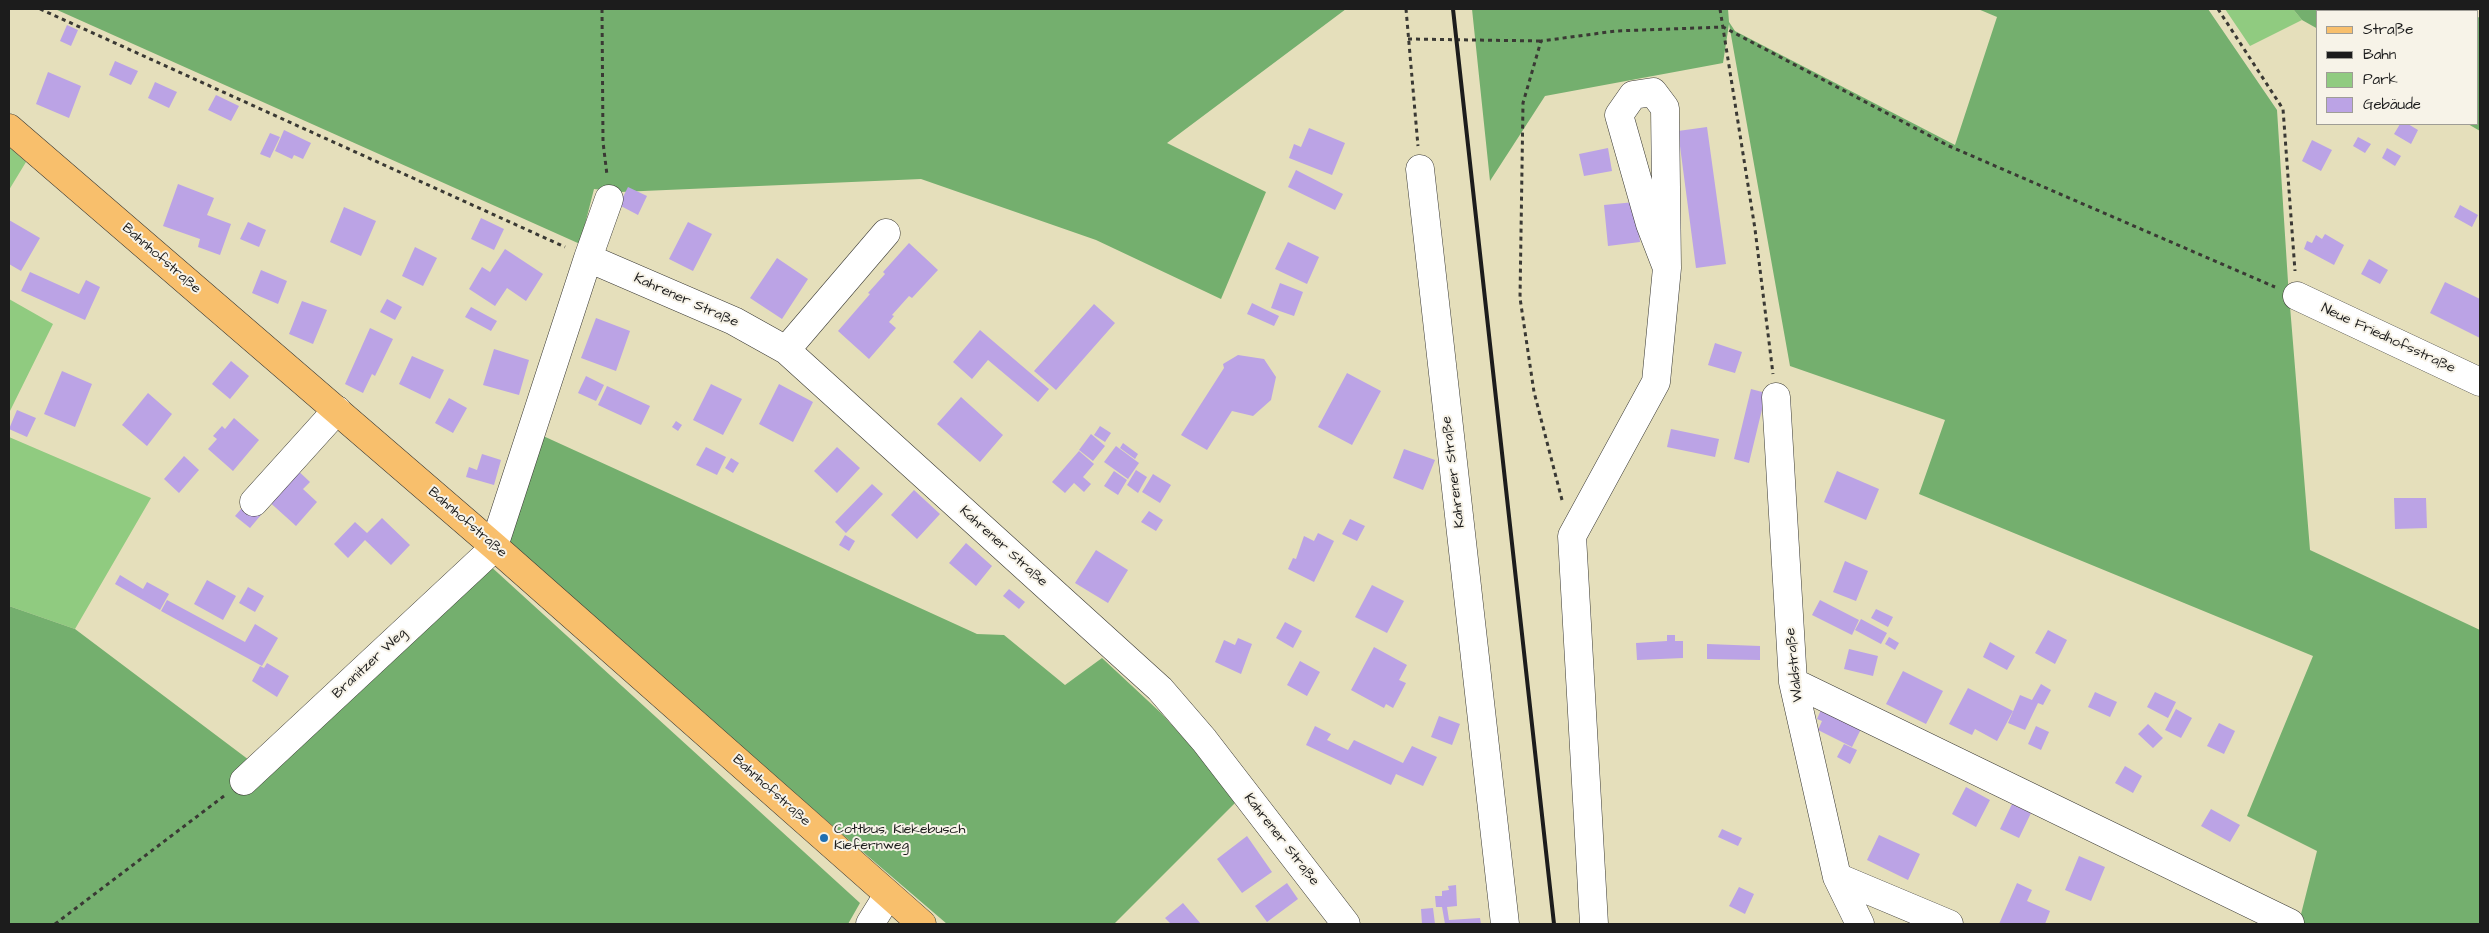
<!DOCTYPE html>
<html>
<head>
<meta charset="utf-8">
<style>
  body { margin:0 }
  #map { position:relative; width:2489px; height:933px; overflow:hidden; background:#e5dfbb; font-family:"Architects Daughter",sans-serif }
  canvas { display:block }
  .frame { position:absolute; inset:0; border:10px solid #1c1c1c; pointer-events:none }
  .legend { position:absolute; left:2316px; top:10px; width:162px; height:115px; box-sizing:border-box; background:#f7f3e8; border:1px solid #9f9d96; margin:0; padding:6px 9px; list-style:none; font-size:15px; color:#1c1c1c }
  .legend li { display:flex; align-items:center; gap:10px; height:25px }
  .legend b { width:25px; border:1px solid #9f9d96 }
</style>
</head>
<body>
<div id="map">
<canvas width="2489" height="933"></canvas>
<div class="frame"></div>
<ul class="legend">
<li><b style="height:6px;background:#f8bf6c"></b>Straße</li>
<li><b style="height:6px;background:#1c1c1c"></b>Bahn</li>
<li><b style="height:14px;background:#90cb80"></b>Park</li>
<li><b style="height:14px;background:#bba3e5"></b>Gebäude</li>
</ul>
</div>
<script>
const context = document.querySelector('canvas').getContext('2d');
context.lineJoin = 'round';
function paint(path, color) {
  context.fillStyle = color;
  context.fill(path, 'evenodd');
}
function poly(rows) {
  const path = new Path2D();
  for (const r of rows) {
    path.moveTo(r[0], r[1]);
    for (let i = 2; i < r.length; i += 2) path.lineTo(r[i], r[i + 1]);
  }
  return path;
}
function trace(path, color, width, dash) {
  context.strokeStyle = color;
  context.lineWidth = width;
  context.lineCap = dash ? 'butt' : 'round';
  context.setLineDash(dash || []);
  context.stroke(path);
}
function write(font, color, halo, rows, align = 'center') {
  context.font = font + ' "Architects Daughter",sans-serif';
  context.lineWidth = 4;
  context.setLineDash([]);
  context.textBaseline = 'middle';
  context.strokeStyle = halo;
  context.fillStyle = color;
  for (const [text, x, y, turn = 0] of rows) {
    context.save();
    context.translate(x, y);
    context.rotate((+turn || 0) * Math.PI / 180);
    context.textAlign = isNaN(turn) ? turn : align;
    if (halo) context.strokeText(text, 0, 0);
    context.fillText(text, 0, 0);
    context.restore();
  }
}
const green = poly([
  [2225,9,2293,9,2302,20,2250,46],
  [9,147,26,162,9,190],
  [9,299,53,324,9,413],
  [9,437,151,498,75,629,9,606]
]);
const forest = poly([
  [55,9,1346,9,1167,143,1266,192,1221,299,1096,240,921,179,620,192,594,189,580,244],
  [1472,9,1728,9,1729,22,1735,31,1955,145,1997,17,1978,9,2208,9,2277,110,2288,282,2310,550,2480,630,2480,924,2304,924,2299,922,2317,851,2247,816,2313,656,1919,494,1945,420,1790,366,1729,24,1723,63,1545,96,1490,181],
  [2293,9,2465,9,2469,11,2318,11,2318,29,2302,20],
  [2478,17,2480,18,2480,131,2468,124,2478,124],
  [541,435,977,634,1004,635,1065,685,1102,658,1161,713,1239,799,1114,924,947,924,503,543],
  [487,563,860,903,848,924,9,924,9,606,75,629,253,763]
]);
const building = poly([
  [67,25,78,30,71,46,60,41],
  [115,61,138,71,131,85,109,75],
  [48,72,81,86,69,118,36,104],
  [155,82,177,92,169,108,148,98],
  [216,95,239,106,231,121,208,110],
  [2400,124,2408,124,2418,130,2411,144,2394,134],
  [1707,127,1726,264,1696,268,1678,131],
  [1309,128,1345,143,1332,175,1289,158,1294,144,1301,147],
  [284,130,311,143,303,159,294,155,292,159,275,151],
  [270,133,280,137,270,158,260,154],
  [2358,137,2371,144,2365,153,2353,146],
  [2312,140,2332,150,2321,171,2302,161],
  [1608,148,1612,171,1584,176,1579,154],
  [2387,148,2401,156,2395,166,2382,158],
  [1296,170,1343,194,1335,210,1288,187],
  [178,184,214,198,207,215,231,224,220,255,198,247,200,239,163,226],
  [628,187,647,196,638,215,619,205],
  [1635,202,1640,242,1608,246,1604,205],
  [2460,205,2478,215,2472,227,2454,217],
  [344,207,376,221,361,256,330,242],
  [481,218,504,229,494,250,471,239],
  [9,220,40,238,21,271,9,264],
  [248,222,266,230,259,247,240,239],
  [688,222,712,234,693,271,669,259],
  [2325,234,2344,245,2334,265,2304,249,2307,241,2312,243,2316,235,2322,239],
  [1288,242,1319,257,1307,284,1275,269],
  [909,243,938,270,912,298,909,296,892,315,894,316,889,322,896,328,869,359,838,331,870,294,868,293,885,274,883,272],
  [415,247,437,258,423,286,402,276],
  [505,249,543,274,526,301,507,288,495,306,469,289,482,267,490,272],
  [777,258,808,279,782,319,750,298],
  [2369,259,2388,270,2380,284,2361,274],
  [261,270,287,281,278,304,252,293],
  [30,272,79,294,86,280,100,287,85,320,21,291],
  [2445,282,2480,299,2480,338,2430,313],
  [1280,283,1303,292,1294,316,1271,308],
  [387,299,402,307,395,320,380,312],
  [302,301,327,310,313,344,289,334],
  [1252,303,1279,316,1274,326,1247,314],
  [1094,304,1115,323,1056,390,1034,371],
  [471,307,497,321,491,331,465,317],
  [596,318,630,331,616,371,581,358],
  [370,328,393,339,375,376,372,374,363,393,345,384],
  [980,330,1049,389,1038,402,988,360,972,379,953,362],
  [1715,343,1742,352,1735,373,1708,365],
  [494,349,529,360,519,395,483,385],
  [1238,355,1264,359,1276,377,1271,400,1253,416,1232,411,1207,450,1181,435,1224,368,1223,364],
  [412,356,444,370,430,399,399,384],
  [231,361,249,376,230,399,212,384],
  [62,371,92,384,75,427,44,414],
  [1347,373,1381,391,1352,445,1318,427],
  [586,376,604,385,596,401,578,393],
  [711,384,742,399,723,435,693,420],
  [779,384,813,402,793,442,759,424],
  [607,386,650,406,641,425,598,405],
  [1751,389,1766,393,1749,463,1734,459],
  [148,393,172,414,147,446,122,425],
  [961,397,1003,435,980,462,937,424],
  [449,398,467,408,453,433,435,423],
  [17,410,36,418,27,437,9,429],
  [234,418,259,440,233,471,208,449,217,439,213,436,222,426,225,429],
  [676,421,682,425,678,431,672,427],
  [1100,426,1111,433,1105,442,1094,435],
  [1671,429,1719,439,1715,457,1667,447],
  [1091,434,1105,446,1093,461,1079,450],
  [1123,443,1138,454,1135,459,1120,448],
  [1116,446,1139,463,1128,479,1104,462],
  [706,447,726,457,717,475,696,465],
  [837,447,860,468,837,493,814,471],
  [1404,449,1435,460,1423,490,1393,478],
  [1079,451,1094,464,1083,477,1091,484,1084,492,1074,483,1065,493,1052,482],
  [482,454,501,460,494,485,466,477,469,467,477,470],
  [184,456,199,470,179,493,164,479],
  [731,458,739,463,733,473,725,468],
  [293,466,310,482,303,489,317,502,296,526,265,498],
  [1136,470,1147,477,1138,493,1127,485],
  [1114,471,1127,480,1118,495,1104,486],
  [1837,471,1879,489,1866,520,1824,502],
  [1153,474,1171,485,1160,503,1142,492],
  [872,484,883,494,846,533,835,522],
  [914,490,940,514,917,539,891,515],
  [2394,498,2426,498,2427,528,2395,529],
  [247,502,261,515,250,528,235,516],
  [1149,511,1163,520,1156,531,1141,522],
  [382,518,410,545,391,565,365,540,348,558,334,544,355,522,367,533],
  [1350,519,1365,526,1357,541,1342,534],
  [1318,533,1334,541,1314,582,1288,569,1293,558,1296,559,1304,536,1314,541],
  [845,535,855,541,849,551,839,545],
  [966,543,992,566,976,586,949,563],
  [1096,550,1128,570,1108,603,1075,583],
  [1845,561,1868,571,1856,601,1833,592],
  [120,575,143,589,147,582,169,594,160,610,115,584],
  [207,580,236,596,223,620,194,604],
  [1372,585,1404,601,1387,633,1355,617],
  [248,587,264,596,255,612,239,603],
  [1009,589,1025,602,1019,609,1003,596],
  [167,600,245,642,255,624,278,638,262,666,161,611],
  [1820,600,1859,620,1852,635,1812,615],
  [1876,609,1893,617,1888,627,1871,618],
  [1861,619,1887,633,1881,644,1855,630],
  [1285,622,1302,631,1293,648,1276,638],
  [2048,630,2067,640,2055,664,2035,653],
  [1667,635,1675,635,1675,641,1683,641,1683,658,1637,660,1636,643,1667,641],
  [1889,637,1899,643,1895,650,1885,644],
  [1238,638,1252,644,1241,674,1215,662,1224,640,1235,645],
  [1990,642,2015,656,2007,670,1983,657],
  [1707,644,1760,646,1760,660,1707,659],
  [1374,647,1407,665,1399,680,1406,683,1393,708,1386,704,1384,708,1351,690],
  [1849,649,1878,656,1873,676,1844,669],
  [1300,661,1320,672,1307,696,1287,685],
  [267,663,289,676,277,697,252,681,260,666,264,668],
  [1903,671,1943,691,1926,724,1886,704],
  [2041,684,2051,690,2043,705,2038,703,2025,730,2008,723,2020,695,2032,700],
  [1968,688,2013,711,1997,741,1975,729,1972,735,1949,724],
  [2095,692,2117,702,2110,717,2088,707],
  [2155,692,2176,702,2168,718,2147,707],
  [1823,705,1863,725,1852,747,1818,730,1822,721,1817,719],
  [2176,709,2192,718,2181,738,2165,730],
  [1439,716,1460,724,1452,745,1431,737],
  [2219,723,2235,731,2224,754,2207,746],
  [2148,724,2163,738,2153,748,2138,734],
  [1315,726,1331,734,1327,740,1348,750,1354,740,1403,763,1412,746,1437,757,1423,786,1396,774,1391,785,1306,745],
  [2036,726,2049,732,2041,750,2028,744],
  [1844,744,1857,750,1850,764,1837,757],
  [2125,766,2142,776,2133,793,2115,783],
  [1966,787,1990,800,1976,827,1952,814],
  [2012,804,2031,813,2019,838,2000,829],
  [2211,809,2240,825,2230,842,2201,826],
  [1722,829,1742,838,1738,846,1718,837],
  [1879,835,1920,854,1908,880,1867,860],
  [1247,836,1272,872,1242,893,1217,859],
  [2079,856,2105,867,2091,901,2065,890],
  [1287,883,1298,899,1267,922,1255,906],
  [2017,883,2032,890,2027,901,2050,911,2045,924,1999,924],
  [1456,885,1457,906,1447,907,1449,920,1480,918,1481,924,1445,924,1442,907,1436,907,1435,896,1442,896,1442,891,1449,890,1448,886],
  [1739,887,1754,894,1745,914,1729,906],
  [1183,903,1201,924,1171,924,1165,918],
  [1433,908,1435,924,1422,924,1421,909]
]);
const path = poly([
  [40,9,565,247],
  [602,9,603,142,607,175],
  [1406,9,1418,146],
  [1720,9,1755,229,1773,374],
  [2218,9,2283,109,2295,271],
  [1408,39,1541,41],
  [1562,500,1534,392,1520,298,1523,103,1541,41,1616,31,1723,27,1949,146,2275,287],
  [55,924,224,796]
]);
const minor = poly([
  [1420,169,1505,924],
  [588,258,609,199],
  [2297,296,2480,382],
  [786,350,886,233],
  [1776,397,1793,682,1837,877,1860,924],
  [254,502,337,410],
  [494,546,588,258,734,321,786,350,1160,689,1204,740,1346,924],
  [1793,682,2290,923],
  [244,781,495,547],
  [1837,877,1949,924],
  [870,924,888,895],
  [1594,924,1572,536,1656,382,1667,268,1665,108,1653,92,1633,95,1619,115,1650,224,1667,268]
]);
const major = poly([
  [9,128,495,547,922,924]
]);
const rail = poly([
  [1453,9,1554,924]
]);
const markers = [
  [824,838,5,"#1f6fb2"]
];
const streetNames = [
  ["Bahnhofstraße",161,259,41],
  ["Kahrener Straße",686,301,24],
  ["Neue Friedhofsstraße",2388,339,25],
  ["Kahrener Straße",1454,472,-97],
  ["Bahnhofstraße",467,523,41],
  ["Kahrener Straße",1003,547,42],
  ["Branitzer Weg",370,664,-43],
  ["Waldstraße",1795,665,-96],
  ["Bahnhofstraße",771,791,42],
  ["Kahrener Straße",1281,840,52]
];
const poiNames = [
  ["Cottbus, Kiekebusch",834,830],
  ["Kiefernweg",834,846]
];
paint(green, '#90cb80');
paint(forest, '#74af6e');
paint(building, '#bba3e5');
trace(minor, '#3a3934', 29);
trace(major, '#3a3934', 29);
trace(path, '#3a3934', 3, [4, 4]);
trace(minor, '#fff', 28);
trace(major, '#f8bf6c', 28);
trace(rail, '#1c1c1c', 4);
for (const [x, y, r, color] of markers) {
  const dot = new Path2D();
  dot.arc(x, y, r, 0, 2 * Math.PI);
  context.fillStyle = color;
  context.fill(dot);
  trace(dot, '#f7f3e8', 2);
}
write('14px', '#1c1c1c', '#f7f3e8', streetNames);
write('14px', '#1c1c1c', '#f7f3e8', poiNames, 'left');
</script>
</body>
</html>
